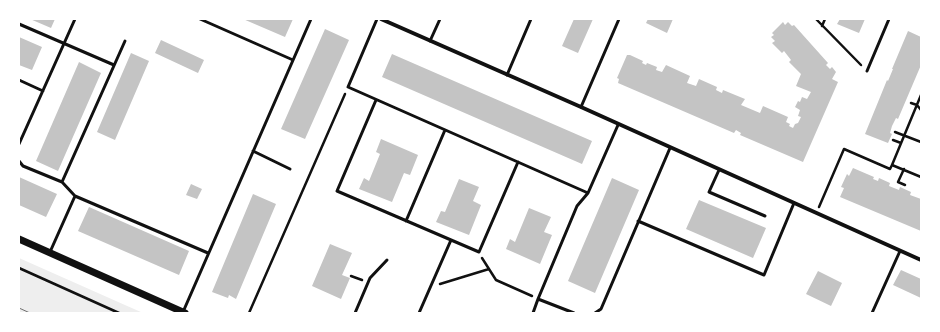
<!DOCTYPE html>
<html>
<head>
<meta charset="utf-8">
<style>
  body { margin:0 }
  #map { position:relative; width:940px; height:332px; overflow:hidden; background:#fff; font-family:Inter,sans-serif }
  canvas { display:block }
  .frame { position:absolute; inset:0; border:20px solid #fff; pointer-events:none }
</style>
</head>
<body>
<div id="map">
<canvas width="940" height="332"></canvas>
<div class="frame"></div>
</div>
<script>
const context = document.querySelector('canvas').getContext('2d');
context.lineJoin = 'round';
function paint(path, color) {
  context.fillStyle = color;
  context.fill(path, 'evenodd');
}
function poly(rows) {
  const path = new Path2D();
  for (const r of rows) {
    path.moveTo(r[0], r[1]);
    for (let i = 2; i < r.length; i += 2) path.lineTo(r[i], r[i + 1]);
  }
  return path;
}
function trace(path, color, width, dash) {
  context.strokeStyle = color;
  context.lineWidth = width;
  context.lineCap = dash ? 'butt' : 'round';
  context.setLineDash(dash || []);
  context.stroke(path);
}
const green = poly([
  [19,258,143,313,19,313]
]);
const building = poly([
  [30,19,55,19,51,28],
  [243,19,293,19,285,37],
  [574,19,593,19,578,53,562,46],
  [648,19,673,19,667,33,646,23],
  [840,19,865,19,859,33,837,24],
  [783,22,785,25,788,22,792,26,794,25,828,63,826,65,830,69,832,67,836,72,832,79,838,82,803,162,740,135,741,133,736,130,734,133,618,83,619,79,617,78,627,55,630,55,643,61,642,63,646,65,647,63,657,67,656,70,662,72,666,65,690,76,687,83,696,86,699,79,717,87,716,90,722,93,723,90,745,99,741,105,760,113,763,106,788,117,786,122,790,124,789,126,793,128,795,124,798,123,801,117,798,116,800,110,795,107,798,101,800,102,802,97,807,99,811,92,796,86,801,74,789,62,791,60,784,51,782,53,772,43,775,41,771,37,774,35,772,33],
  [325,29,349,40,305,139,281,129],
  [908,31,921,37,921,65,898,119,896,118,892,126,890,133,892,134,888,143,865,134,887,80,888,81,893,69,892,69],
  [19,37,42,47,32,70,19,65],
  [161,40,204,60,198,73,155,53],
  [131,53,149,61,115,140,97,132],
  [392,54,592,141,582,164,382,77],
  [79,62,101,73,58,171,36,161],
  [381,139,418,155,410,175,404,173,392,202,359,189,364,178,369,181,380,154,376,152],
  [853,168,874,177,873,179,878,181,879,178,890,183,889,186,899,190,900,187,911,192,910,195,921,199,921,231,840,197,844,188,841,187,847,174,849,176],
  [19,177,57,194,46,217,19,205],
  [612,178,639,190,595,293,568,281],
  [459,179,479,187,473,201,481,205,469,235,436,222,441,211,445,212],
  [191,184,202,189,197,199,186,195],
  [253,194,276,204,236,299,229,295,228,298,212,292],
  [699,200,766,228,753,258,686,229],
  [89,207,189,251,179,275,78,231],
  [529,208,551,217,544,232,552,235,540,264,506,249,510,239,515,242],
  [330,244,352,253,342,275,350,278,341,299,312,286],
  [901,270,921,279,921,298,893,285],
  [818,271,842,283,831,306,806,294]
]);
const path = poly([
  [816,19,861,65],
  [822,26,825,19],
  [911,103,917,105,921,110],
  [895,132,921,142],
  [893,140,901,143],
  [892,165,921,95],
  [904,169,898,182,905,185],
  [819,207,844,149,890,169,892,165,921,177],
  [482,258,496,280,532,296],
  [19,268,119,313],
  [351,276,362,280],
  [440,284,489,269],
  [249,313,345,94]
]);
const service = poly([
  [200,19,293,60],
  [377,19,348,87,588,193,618,125],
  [19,24,114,65],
  [430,41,440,19],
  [867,71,889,19],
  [507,75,531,19],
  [19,80,43,91],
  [376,100,337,191,479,252,518,162],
  [581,107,619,19],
  [19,144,75,19],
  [253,151,290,169],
  [19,161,23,166,62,182,75,196,208,253],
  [719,170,709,192,765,216],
  [62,182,125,41],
  [406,221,445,130],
  [638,221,764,275,794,203],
  [50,252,75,196],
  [538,299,577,206,588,193],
  [183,312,311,19],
  [355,313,370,278,387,260],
  [419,313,451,240],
  [533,313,538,299,574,313],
  [595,313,601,309,670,148],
  [872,313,900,251]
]);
const minor = poly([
  [381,19,581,107,921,260]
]);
const tertiary = poly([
  [19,239,185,313]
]);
const tram = poly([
  [19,308,30,313]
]);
paint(green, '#eee');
paint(building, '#c4c4c4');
trace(path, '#111', 2.5);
trace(service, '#111', 3);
trace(minor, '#111', 4);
trace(tertiary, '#111', 7);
trace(tram, '#707070', 1);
</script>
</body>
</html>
